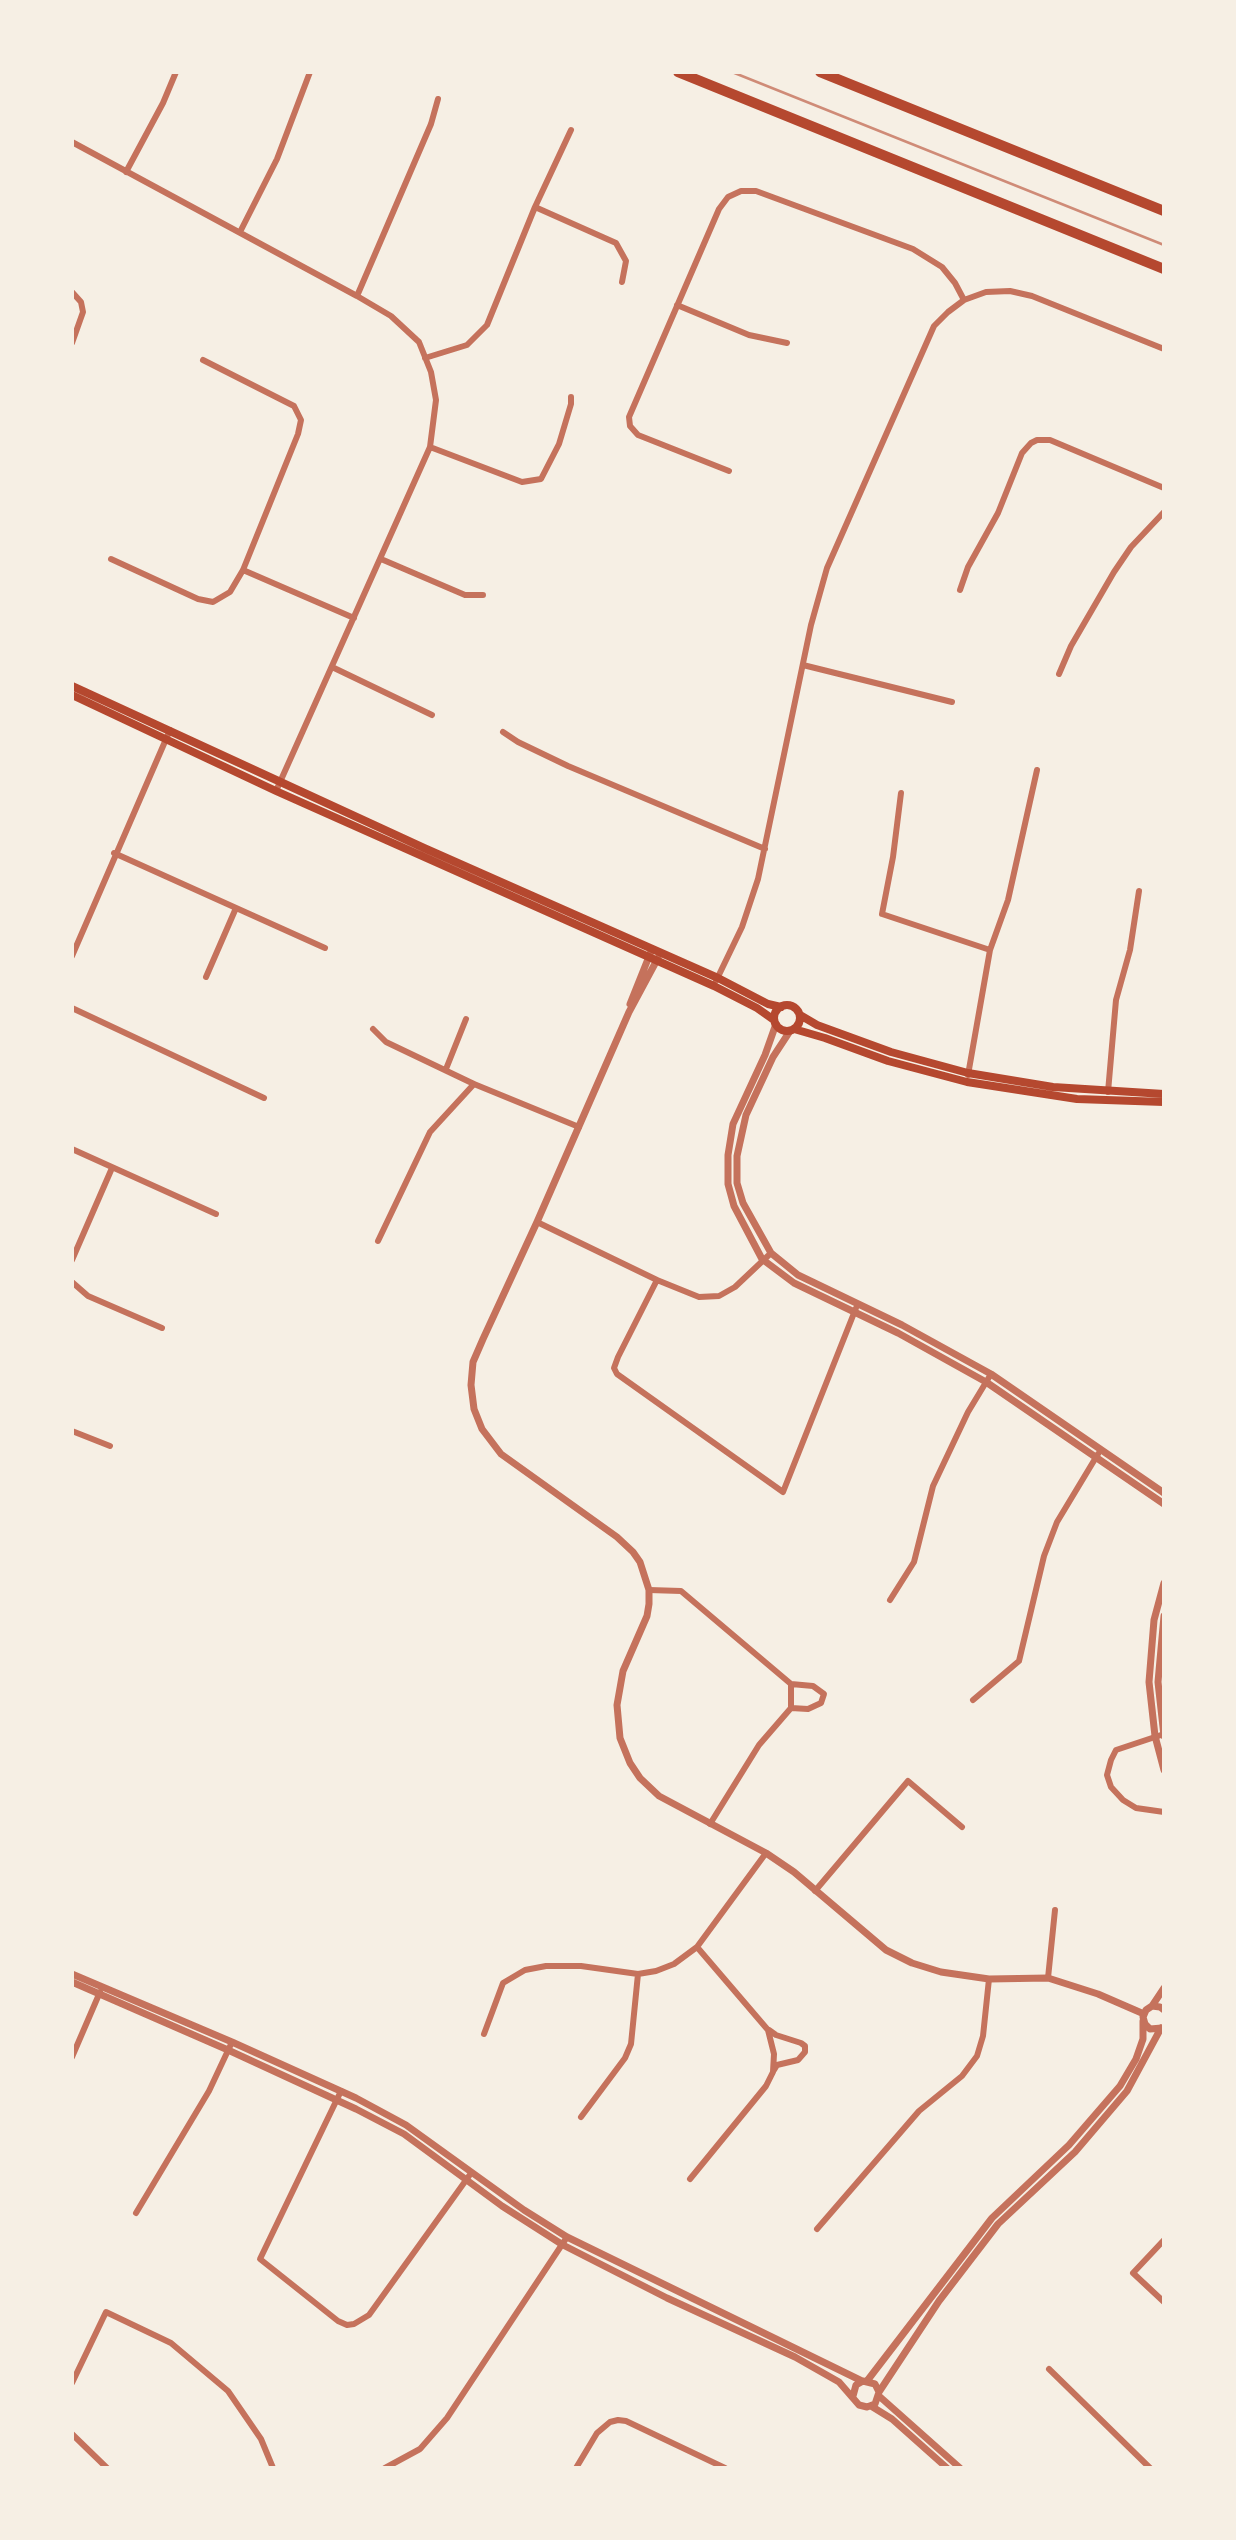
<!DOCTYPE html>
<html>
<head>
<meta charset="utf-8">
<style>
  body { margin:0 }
  #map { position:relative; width:1236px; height:2540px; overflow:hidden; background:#f6efe4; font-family:Ubuntu,sans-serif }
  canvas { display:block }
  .frame { position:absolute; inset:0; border:74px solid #f6efe4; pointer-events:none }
</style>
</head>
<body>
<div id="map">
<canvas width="1236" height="2540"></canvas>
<div class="frame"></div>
</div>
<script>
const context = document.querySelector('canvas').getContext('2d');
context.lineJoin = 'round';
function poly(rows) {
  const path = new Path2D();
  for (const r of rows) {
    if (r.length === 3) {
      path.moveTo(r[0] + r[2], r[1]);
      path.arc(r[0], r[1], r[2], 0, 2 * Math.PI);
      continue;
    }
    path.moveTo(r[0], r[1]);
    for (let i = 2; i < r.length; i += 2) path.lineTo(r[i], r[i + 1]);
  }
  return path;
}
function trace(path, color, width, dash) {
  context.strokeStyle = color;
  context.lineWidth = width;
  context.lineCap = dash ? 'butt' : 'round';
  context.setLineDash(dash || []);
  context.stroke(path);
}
const minor = poly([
  [72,142,357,296,391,316,419,342,431,372,436,400,430,447,276,791],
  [126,172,163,103,176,72],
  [535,207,616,243,626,261,622,282],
  [240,232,277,159,310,72],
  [72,292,81,302,83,312,72,343],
  [357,296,431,124,438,99],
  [677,305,749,335,787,343],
  [425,358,467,345,487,325,535,207,571,130],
  [430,447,522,482,541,479,559,444,571,404,571,397],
  [729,471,638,435,630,426,629,417,719,209,728,197,741,191,756,191,913,249,942,267,955,283,964,300],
  [111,559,198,599,213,602,230,592,243,570,298,434,301,420,294,406,203,360],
  [381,559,465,595,483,595],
  [243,570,354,618],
  [960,590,968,567,998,513,1022,453,1031,443,1037,440,1050,440,1164,488],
  [803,665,952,702],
  [332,667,432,715],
  [1059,674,1071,646,1114,572,1131,547,1164,512],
  [503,732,518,742,568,766,765,849],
  [901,793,893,857,882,914,990,950],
  [114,853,325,948],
  [72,956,170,730],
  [206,977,236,908],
  [716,981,742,927,758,879,811,625,827,568,934,326,948,312,964,300,986,292,1010,291,1032,296,1164,349],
  [72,1008,264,1098],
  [373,1029,386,1042,474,1084,579,1127],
  [446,1069,466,1019],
  [968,1075,990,950,1008,900,1037,770],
  [1108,1092,1116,1000,1130,950,1139,891],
  [72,1149,216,1214],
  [537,1222,657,1280,699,1297,719,1296,735,1287,771,1253],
  [378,1241,430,1132,474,1084],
  [72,1260,112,1168],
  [657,1280,618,1357,614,1368,617,1374,783,1492,856,1308],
  [72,1282,88,1296,162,1328],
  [72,1431,110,1446],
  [649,1590,681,1591,791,1684,791,1708,759,1745,710,1824],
  [890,1600,914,1562,933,1486,968,1412,991,1374],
  [973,1700,1019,1661,1044,1556,1057,1522,1098,1454],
  [791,1708,808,1709,821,1703,824,1694,813,1686,791,1684],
  [1164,1734,1116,1750,1111,1760,1107,1775,1111,1787,1123,1800,1136,1808,1164,1812],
  [815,1891,908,1781,962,1827],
  [1048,1978,1055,1910],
  [769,2030,776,2035,801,2043,805,2046,805,2052,798,2060,777,2065,774,2070],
  [484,2034,503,1983,525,1970,546,1966,581,1966,638,1974,656,1971,674,1964,697,1947,766,1853],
  [72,2057,100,1992],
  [341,2091,260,2259,338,2321,347,2325,354,2324,369,2315,469,2176],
  [581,2117,625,2058,631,2044,638,1974],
  [690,2179,766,2086,773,2072,774,2054,768,2030,697,1947],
  [136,2213,209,2091,232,2042],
  [817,2229,919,2111,962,2076,977,2056,983,2036,989,1979],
  [1164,2240,1133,2273,1164,2302],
  [1049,2369,1150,2468],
  [72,2383,106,2312,171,2343,228,2391,261,2439,273,2468],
  [72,2434,107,2468],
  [385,2468,420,2449,447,2418,567,2237],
  [576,2468,597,2433,610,2422,618,2420,626,2421,725,2468]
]);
const tertiary = poly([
  [658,958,629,1012,537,1222,483,1339,473,1362,471,1385,474,1409,482,1429,501,1454,617,1537,633,1552,640,1562,649,1590,649,1604,647,1616,623,1671,617,1705,620,1738,630,1763,640,1778,659,1796,766,1853,794,1872,886,1950,912,1963,941,1972,989,1979,1048,1978,1098,1994,1144,2014],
  [630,1004,652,949],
  [776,1024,765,1055,733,1124,728,1155,728,1184,734,1206,762,1259,794,1283,898,1333,986,1382,1164,1504],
  [790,1031,773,1057,746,1115,737,1156,737,1183,743,1203,771,1253,798,1275,902,1325,991,1374,1164,1493],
  [1164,1583,1154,1620,1149,1682,1155,1736,1164,1770],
  [1164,1616,1158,1682,1164,1736],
  [72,1974,232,2042,356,2098,406,2125,524,2210,567,2237,862,2381],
  [72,1982,228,2050,356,2109,404,2134,502,2206,563,2245,667,2298,795,2357,839,2382,859,2405,867,2407,875,2404,879,2392,875,2384,863,2381,856,2385,853,2396],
  [1152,2006,1164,1988],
  [1162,2028,1150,2029,1145,2024,1143,2017,1146,2010,1152,2006,1160,2007,1164,2010],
  [867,2381,992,2218,1069,2145,1120,2086,1136,2059,1143,2039,1143,2021],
  [879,2392,939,2301,998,2224,1075,2152,1127,2091,1161,2028],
  [879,2396,960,2468],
  [871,2406,892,2419,947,2468]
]);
const secondary = poly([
  [72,686,424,848,718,978,768,1004,781,1007],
  [72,695,276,791,714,986,757,1008,774,1020],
  [787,1018,13],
  [800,1015,817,1025,891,1052,968,1073,1053,1087,1164,1094],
  [794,1029,825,1038,888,1061,967,1082,1077,1099,1164,1102]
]);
const motorway = poly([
  [678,72,1164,269],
  [820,72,1164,211]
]);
const rail = poly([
  [732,72,1164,245]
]);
trace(minor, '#c5725c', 6);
trace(tertiary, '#c5725c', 7);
trace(secondary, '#b5482f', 8);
trace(motorway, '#b5482f', 10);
trace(rail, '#cf8b77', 2.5);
</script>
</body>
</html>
